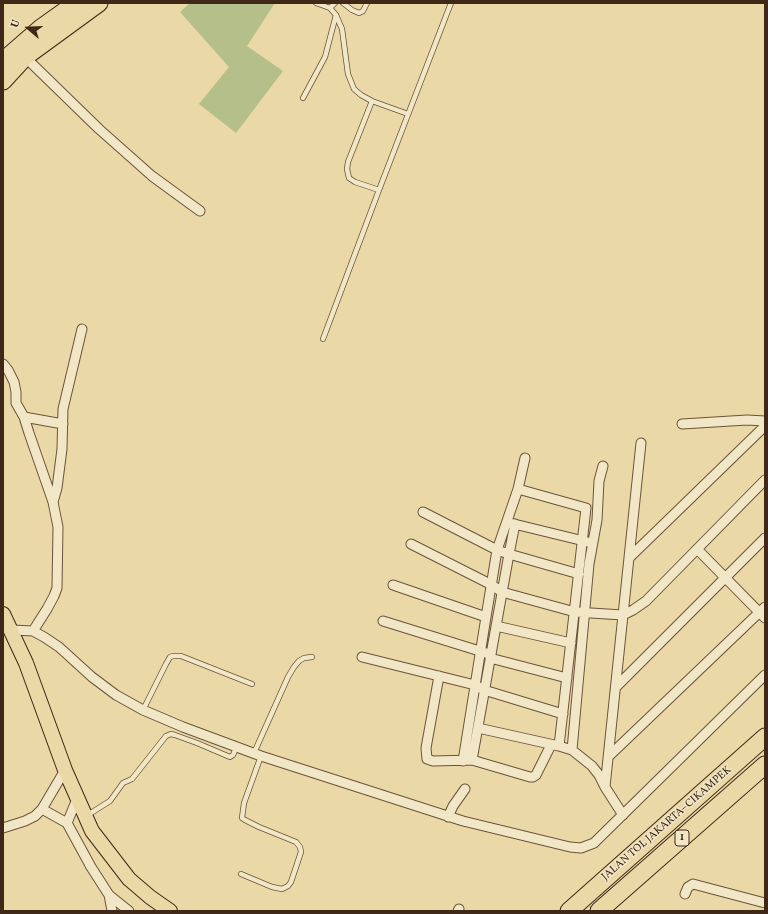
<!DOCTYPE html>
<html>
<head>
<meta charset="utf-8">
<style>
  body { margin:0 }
  #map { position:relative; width:768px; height:914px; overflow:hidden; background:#ead8a6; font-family:Vollkorn,serif }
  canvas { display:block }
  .frame { position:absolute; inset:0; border:4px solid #402818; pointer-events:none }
  .north { position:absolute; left:8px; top:8px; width:40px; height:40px; -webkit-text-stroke:3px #f1e6c5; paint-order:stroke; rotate:289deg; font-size:11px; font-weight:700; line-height:16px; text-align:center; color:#402818 }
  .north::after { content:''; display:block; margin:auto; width:14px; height:18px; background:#402818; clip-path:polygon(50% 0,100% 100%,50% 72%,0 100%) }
</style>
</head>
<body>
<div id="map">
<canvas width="768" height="914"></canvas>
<div class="frame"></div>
<div class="north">U</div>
</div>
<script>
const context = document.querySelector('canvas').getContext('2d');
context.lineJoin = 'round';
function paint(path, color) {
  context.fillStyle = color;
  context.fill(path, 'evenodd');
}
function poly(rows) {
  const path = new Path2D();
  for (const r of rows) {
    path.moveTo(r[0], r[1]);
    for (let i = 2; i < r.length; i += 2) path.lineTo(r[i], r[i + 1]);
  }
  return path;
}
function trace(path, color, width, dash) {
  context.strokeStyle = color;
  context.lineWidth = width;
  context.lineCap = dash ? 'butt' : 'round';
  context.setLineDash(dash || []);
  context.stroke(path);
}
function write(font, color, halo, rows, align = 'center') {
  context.font = font + ' Vollkorn,serif';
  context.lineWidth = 3;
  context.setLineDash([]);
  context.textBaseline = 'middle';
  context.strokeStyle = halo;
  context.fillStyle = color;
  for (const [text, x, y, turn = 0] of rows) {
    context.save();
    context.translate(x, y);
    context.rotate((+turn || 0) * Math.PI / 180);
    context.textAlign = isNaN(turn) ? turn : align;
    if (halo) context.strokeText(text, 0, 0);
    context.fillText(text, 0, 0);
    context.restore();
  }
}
const green = poly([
  [190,3,275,3,247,46,283,71,236,133,199,104,229,67,180,12]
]);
const lane = poly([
  [316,3,330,8,336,15,342,29,348,74,354,89,361,95,372,101,408,114],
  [343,3,352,10,359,13,363,11,367,3],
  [330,8,335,3],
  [303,98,325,57,336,15],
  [372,101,348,162,347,169,349,178,355,182,379,190],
  [323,339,379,190,451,3],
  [143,710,166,664,170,657,173,656,181,656,252,684],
  [254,753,288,677,294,667,299,661,304,658,312,657],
  [86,816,110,801,123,783,132,779,166,736,171,734,175,735,197,743,230,757,233,755,237,746],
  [241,874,272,887,282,889,288,886,291,882,301,852,300,847,296,842,259,827,245,820,242,818,244,803,261,756]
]);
const street = poly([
  [25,57,99,129,152,176,200,211],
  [3,364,8,370,14,382,16,392,16,403,24,417,63,424],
  [24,417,29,433,53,502],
  [682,424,747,420,765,421],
  [518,489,586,508,559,746],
  [423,512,497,550,509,554,579,574],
  [510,523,588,542],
  [411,544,492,585,502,592,575,612,623,615,633,610,646,601,765,480],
  [697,549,765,618],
  [629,558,765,426],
  [393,585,486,617],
  [383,621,486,653],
  [496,626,571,643],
  [12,630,33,631,44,637,59,647,92,677,116,695,143,710,183,727,261,756,463,821,570,847,581,848,594,843,765,675],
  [33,631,47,609,54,596,57,588,58,527,53,502,57,488,62,449,63,409,82,329],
  [362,657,475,685,484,690,563,714],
  [490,658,567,678],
  [439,676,426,748,427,759,433,761,472,760,530,777,533,777,536,775,551,745],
  [616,687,765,538],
  [478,728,559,746,572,750,592,766,599,775,605,787,623,815],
  [572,750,589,564,597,520,599,481,603,466],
  [608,757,765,607],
  [472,760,509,554,515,524],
  [463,761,486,617,497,550,518,489,525,458],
  [605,787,641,443],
  [77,799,67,823,91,867,109,895,112,911],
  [42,809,67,823],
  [448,817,453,806,465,789],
  [3,828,25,821,35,816,42,809,65,770],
  [685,894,688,887,693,884,765,903],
  [109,895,129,911],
  [458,911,459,909]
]);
const primary = poly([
  [3,614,26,663,65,770,92,831,129,879,150,897,170,911]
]);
const highway = poly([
  [3,61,41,28,76,3],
  [3,81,25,57,99,3],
  [569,911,765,737],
  [599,911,765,765]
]);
const shields = [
  [682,838,14]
];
const shieldNames = [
  ["1",682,838]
];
const streetNames = [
  ["JALAN TOL JAKARTA–CIKAMPEK",667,824,-41]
];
paint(green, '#b4bf89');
trace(lane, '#6a543c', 6);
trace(street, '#6a543c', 11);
trace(primary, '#402818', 16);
trace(highway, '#402818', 19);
trace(lane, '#f1e6c5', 4.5);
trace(street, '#f1e6c5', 9);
trace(primary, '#ead8a6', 14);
trace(highway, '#ead8a6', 17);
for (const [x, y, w] of shields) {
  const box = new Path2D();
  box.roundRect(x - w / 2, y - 8, w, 16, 3);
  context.fillStyle = '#f1e6c5';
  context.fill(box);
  trace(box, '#402818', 1);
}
write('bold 10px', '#402818', null, shieldNames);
write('11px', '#402818', '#f1e6c5', streetNames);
</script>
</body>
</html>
